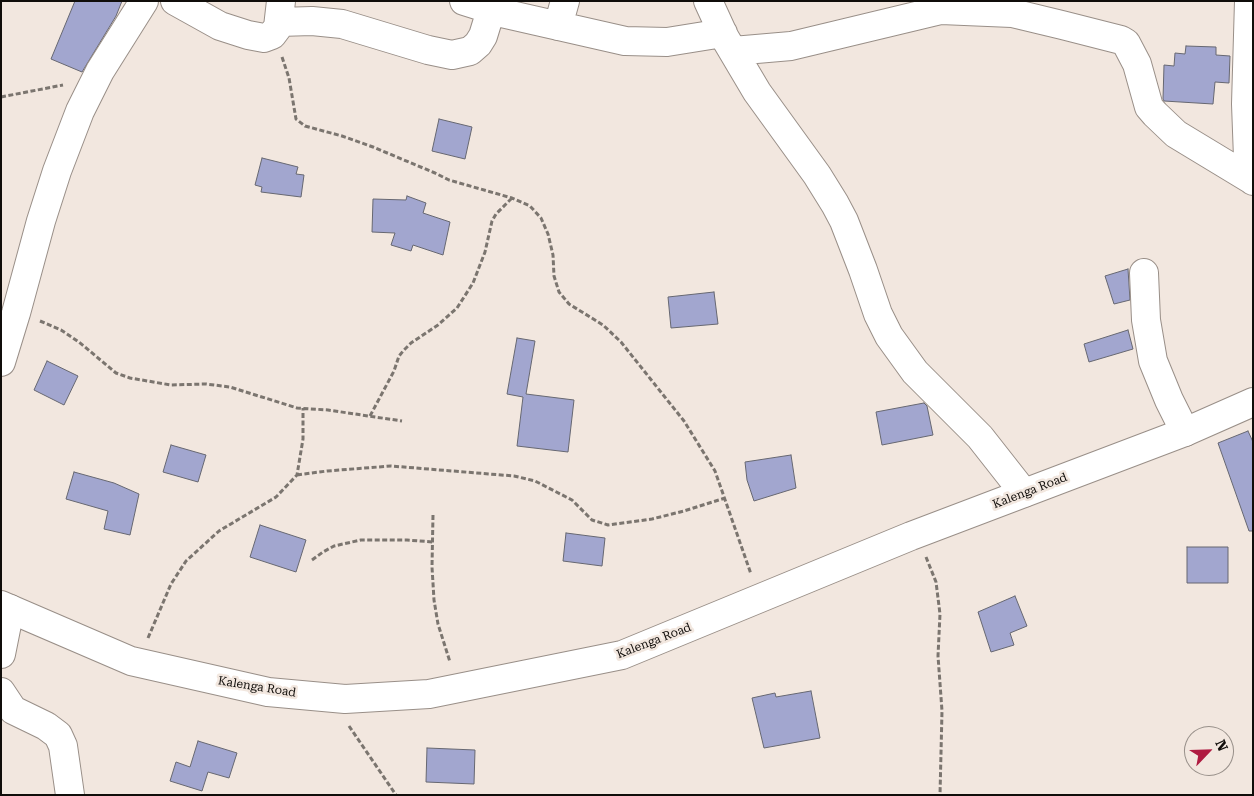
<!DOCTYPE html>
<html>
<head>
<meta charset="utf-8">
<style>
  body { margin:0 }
  #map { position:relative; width:1254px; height:796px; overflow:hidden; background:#f2e7df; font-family:"Roboto Serif",serif }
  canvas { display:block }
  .frame { position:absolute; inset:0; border:2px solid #100d0a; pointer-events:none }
  .north { position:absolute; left:1184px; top:726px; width:50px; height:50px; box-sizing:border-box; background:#f2e7df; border:1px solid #98908a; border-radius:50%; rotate:66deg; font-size:14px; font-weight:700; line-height:20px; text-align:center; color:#100d0a }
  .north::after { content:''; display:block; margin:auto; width:18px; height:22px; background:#af1b41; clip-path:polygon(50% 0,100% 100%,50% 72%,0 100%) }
</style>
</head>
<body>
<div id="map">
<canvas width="1254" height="796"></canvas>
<div class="frame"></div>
<div class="north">N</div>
</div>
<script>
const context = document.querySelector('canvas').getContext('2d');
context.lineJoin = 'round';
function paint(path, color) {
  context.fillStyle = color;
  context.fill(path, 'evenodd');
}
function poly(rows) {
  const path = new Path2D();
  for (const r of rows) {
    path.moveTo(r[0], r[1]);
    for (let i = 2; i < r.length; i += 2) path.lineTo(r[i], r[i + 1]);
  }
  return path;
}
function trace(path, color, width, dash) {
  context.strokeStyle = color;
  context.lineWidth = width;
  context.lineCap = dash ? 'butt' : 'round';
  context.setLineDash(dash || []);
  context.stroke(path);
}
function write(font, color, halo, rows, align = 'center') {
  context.font = font + ' "Roboto Serif",serif';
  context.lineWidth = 5;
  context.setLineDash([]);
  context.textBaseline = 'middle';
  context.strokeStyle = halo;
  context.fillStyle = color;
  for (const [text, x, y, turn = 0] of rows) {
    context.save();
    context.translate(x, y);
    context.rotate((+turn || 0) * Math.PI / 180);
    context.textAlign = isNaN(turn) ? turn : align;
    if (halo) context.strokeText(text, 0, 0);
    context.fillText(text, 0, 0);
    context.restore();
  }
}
const building = poly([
  [75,1,122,1,116,16,82,72,51,59,75,1],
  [1186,46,1216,47,1216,55,1230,56,1229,83,1215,82,1213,104,1164,101,1163,99,1164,65,1174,66,1175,53,1185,54,1186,46],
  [439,119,472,127,465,159,432,151,439,119],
  [262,158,298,167,296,174,304,175,301,197,261,192,262,187,255,185,262,158],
  [407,196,426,203,423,213,450,222,443,255,413,245,411,251,391,245,395,233,372,232,373,199,406,200,407,196],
  [1128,269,1130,300,1114,304,1105,276,1128,269],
  [714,292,718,324,671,328,668,297,714,292],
  [1128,330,1133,349,1089,362,1084,344,1128,330],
  [517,338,535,341,526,394,574,400,568,452,517,446,523,397,507,394,517,338],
  [47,361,78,376,64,405,34,390,47,361],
  [924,403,927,406,933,435,882,445,876,412,924,403],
  [1248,431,1253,442,1253,531,1249,531,1218,443,1248,431],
  [171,445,206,455,198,482,163,472,171,445],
  [791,455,796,488,754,501,747,480,745,462,791,455],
  [74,472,114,483,139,494,130,535,104,529,108,511,66,499,74,472],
  [260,525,306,540,296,572,250,557,260,525],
  [566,533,605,538,602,566,563,561,566,533],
  [1187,547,1228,547,1228,583,1187,583,1187,547],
  [1015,596,1027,626,1010,633,1014,645,991,652,978,612,1015,596],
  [811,691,820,738,764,748,752,698,775,693,776,697,811,691],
  [198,741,237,753,229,778,208,772,202,791,170,781,176,762,190,767,198,741],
  [427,748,475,750,474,784,426,782,427,748]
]);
const path = poly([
  [282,57,289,78,296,119,305,126,342,136,373,147,435,173,449,180,512,198,530,206,541,218,548,234,553,255,554,276,559,292,569,304,603,325,621,342,684,421,715,471,751,574],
  [1,97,63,85],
  [40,321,61,330,79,342,116,373,130,378,171,385,206,384,230,387,297,408,328,410,402,421],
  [370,416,394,371,399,356,404,350,411,343,438,325,457,308,473,283,485,252,492,221,496,214,512,198],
  [297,475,327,471,391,466,514,476,535,481,572,500,592,520,608,525,652,519,684,511,725,498],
  [433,515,432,567,434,600,438,624,450,662],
  [926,557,936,582,940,614,938,656,942,711,940,795],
  [312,560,323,552,334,546,361,540,407,540,433,542],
  [148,638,171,584,186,561,219,531,276,497,297,475,303,439,303,408],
  [349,726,396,795]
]);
const street = poly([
  [175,1,220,26,248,35,264,38,272,35,278,27,281,1],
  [464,1,502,13,625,41,667,42,723,33],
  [708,1,725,38,757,92,817,175,835,204,844,221,863,270,878,314,889,336,915,372,980,437,1024,493],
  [1249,1,1246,104,1248,158,1253,181],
  [279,22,312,21,342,24,428,50,452,55,470,51,478,44,483,36,491,10],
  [558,26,565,1],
  [733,51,791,46,941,10,1012,13,1062,25,1121,40,1126,43,1137,64,1149,107,1155,114,1176,134,1252,180],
  [1144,273,1146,320,1153,361,1169,400,1185,432],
  [1,362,16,313,41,221,57,171,80,111,100,71,144,1],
  [1,654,10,609],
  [1,692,13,710,46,726,58,735,63,746,70,795]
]);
const secondary = poly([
  [1,605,131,661,268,692,345,699,429,694,622,655,911,536,1185,432,1253,402]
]);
const streetNames = [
  ["Kalenga Road",1030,491,-21],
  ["Kalenga Road",654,641,-21],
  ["Kalenga Road",257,687,9]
];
paint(building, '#a2a6cf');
trace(building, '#666771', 1);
trace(street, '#998f88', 30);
trace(secondary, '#998f88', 30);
trace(path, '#7b756f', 3, [5, 2.5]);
trace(street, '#fff', 28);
trace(secondary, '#fff', 28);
write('12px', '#100d0a', '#f2e7df', streetNames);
</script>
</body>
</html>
